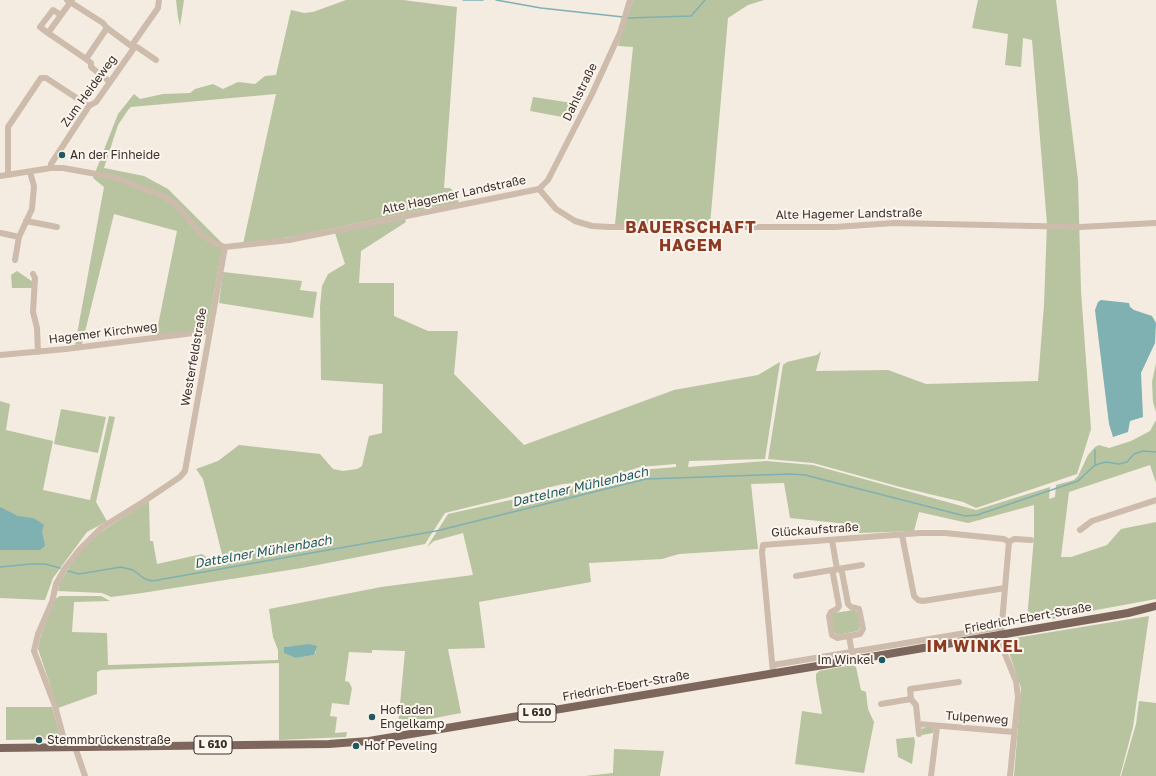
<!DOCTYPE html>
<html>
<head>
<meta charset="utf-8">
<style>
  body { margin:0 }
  canvas { display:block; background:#f4ebe1 }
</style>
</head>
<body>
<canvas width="1156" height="776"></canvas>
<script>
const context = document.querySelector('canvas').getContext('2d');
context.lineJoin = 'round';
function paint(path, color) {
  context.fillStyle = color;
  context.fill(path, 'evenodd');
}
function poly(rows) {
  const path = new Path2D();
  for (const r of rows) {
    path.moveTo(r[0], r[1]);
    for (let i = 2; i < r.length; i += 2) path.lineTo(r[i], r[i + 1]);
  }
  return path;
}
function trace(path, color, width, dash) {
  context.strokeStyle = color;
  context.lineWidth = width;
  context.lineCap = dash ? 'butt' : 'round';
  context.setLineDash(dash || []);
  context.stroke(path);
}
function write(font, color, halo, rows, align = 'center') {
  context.font = font + ' "Golos Text",sans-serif';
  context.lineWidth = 4;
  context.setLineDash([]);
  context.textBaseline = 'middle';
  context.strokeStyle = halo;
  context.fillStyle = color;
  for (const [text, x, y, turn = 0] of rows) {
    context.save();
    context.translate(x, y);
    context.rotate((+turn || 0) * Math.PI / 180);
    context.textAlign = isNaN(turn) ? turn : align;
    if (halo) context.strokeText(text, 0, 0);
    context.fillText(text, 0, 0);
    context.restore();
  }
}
const green = poly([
  [176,0,184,0,180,26,178,17],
  [346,0,403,0,457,7,444,188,450,188,459,196,458,204,440,206,295,236,243,244,276,94,131,107,128,110,118,125,104,168,144,176,168,189,223,244,207,330,156,335,177,231,114,214,82,344,75,345,104,187,93,178,118,114,134,94,140,99,163,94,190,93,195,89,213,84,223,89,238,82,255,84,265,76,276,75,291,10,304,13,313,12],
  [633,0,764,0,748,5,728,18,710,225,615,224,633,47,618,46],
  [978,0,1056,0,1078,180,1081,291,1091,429,1077,474,976,508,963,502,904,488,813,463,768,459,783,365,787,362,817,355,821,351,816,371,888,370,926,384,1038,381,1044,305,1047,224,1032,40,1023,38,1021,67,1005,65,1008,34,972,28],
  [533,97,579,104,573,119,530,111],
  [405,219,406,222,361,251,359,283,394,283,394,316,428,331,458,331,454,374,524,445,674,390,758,375,780,362,765,459,689,461,688,467,766,461,813,465,976,510,1050,487,1049,499,1055,497,1056,485,1074,480,1078,476,1088,455,1095,447,1099,445,1109,448,1131,441,1150,431,1156,420,1156,483,1150,465,1069,492,1061,557,1071,557,1107,545,1121,529,1156,522,1156,599,1069,615,1049,620,1048,615,1027,620,1034,537,1034,505,968,523,919,512,914,531,859,533,857,525,790,518,784,483,751,484,758,549,679,554,662,559,589,563,591,582,479,602,485,648,448,649,461,713,398,725,405,651,372,650,372,653,349,652,345,681,349,682,352,688,349,705,332,703,330,716,337,717,335,733,347,732,346,737,279,740,279,663,101,670,97,672,97,694,58,708,38,649,40,638,55,599,60,596,101,596,110,601,74,602,72,632,107,633,108,665,278,660,278,650,273,637,269,609,381,587,473,575,463,533,434,541,427,547,448,514,569,487,602,483,640,470,676,467,676,464,640,467,596,481,563,484,445,513,425,544,302,568,142,593,111,597,102,593,58,591,59,584,76,556,96,535,149,501,150,541,153,541,157,564,202,554,209,559,223,558,203,479,196,469,218,461,239,445,320,454,333,469,343,471,357,469,362,466,369,436,382,433,383,384,321,380,320,307,322,286,328,274,345,264,335,233],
  [292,646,316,651,314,655,296,658,285,647],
  [17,271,33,282,32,288,12,288,11,275],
  [223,272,302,281,300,290,317,292,313,318,219,303],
  [1156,363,1156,412,1153,402,1152,382],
  [0,401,10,404,6,430,53,441,43,490,90,500,109,416,115,417,96,502,107,521,87,532,53,578,45,600,0,598],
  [61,409,106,417,98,453,54,444],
  [854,610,858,613,860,627,858,631,837,635,834,632,831,616,834,613],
  [1149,616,1133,727,1120,776,1014,776,1021,688,1007,647,1008,643,1015,638],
  [852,665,856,667,861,690,866,692,868,709,874,722,864,773,795,764,802,711,822,714,816,680,816,674,819,671],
  [1139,701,1156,703,1156,776,1121,776,1136,724],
  [6,707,52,707,61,739,6,740],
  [931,726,934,729,933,733,922,735,921,729],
  [914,737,915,742,912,764,898,757,896,739],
  [614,749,664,751,660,776,585,776,613,773]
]);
const water = poly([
  [1101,300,1129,303,1130,307,1134,310,1152,316,1156,323,1155,343,1141,373,1143,417,1130,421,1128,432,1113,437,1109,424,1095,310,1098,302],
  [0,507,18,516,33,518,40,522,44,525,42,531,45,546,40,550,0,550],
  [309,644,317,646,314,655,296,658,284,653,284,647]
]);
const stream = poly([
  [463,0,483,0],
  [496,0,541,8,623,17],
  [627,18,691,16,705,0],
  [1095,464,1095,450],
  [0,567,31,564,45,564,60,568],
  [68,571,79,574,121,567,133,570,145,579,152,581,436,531,646,479,790,474,805,475,965,516,977,515,1078,481,1095,465,1106,462,1119,464,1127,462,1134,454,1143,451,1156,452]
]);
const minor = poly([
  [67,0,103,23,107,28,134,48,137,47,156,60],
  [61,15,53,10,40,27,48,33,72,0],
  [107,28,86,59,91,63,91,67,110,82],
  [48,33,86,59],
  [132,45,158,8,159,0],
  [51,168,51,164,89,106,96,102,134,48],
  [8,175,8,127,41,78,46,78,89,106],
  [0,176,51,168,63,168,113,177,161,195,176,205,203,236,214,243,225,247,289,240,539,189],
  [539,189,556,209,575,221,592,226,610,227,835,227,894,223,1080,227,1156,223],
  [539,189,548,180,592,94,620,33,630,0],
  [26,221,57,227],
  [1,233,19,237],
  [15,260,19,237,32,209,34,186,30,172],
  [33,274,35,278,33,312,37,328,38,352],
  [0,355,66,349,209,331],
  [1080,530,1092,521,1156,500],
  [902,535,914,596,918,600,923,601,1005,588],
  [832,540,837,569],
  [1009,542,1001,634,1005,654,1016,681,1018,697,1010,776],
  [1009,542,1014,539,1031,540],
  [834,570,833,574,839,606,837,609,831,612,829,616,832,635,837,638,860,634,863,629,859,609,851,607,848,604,842,572,839,569],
  [796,576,862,565],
  [849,636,852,653],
  [773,665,1002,627],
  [773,673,762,552,763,545,920,533,945,533,1004,539,1009,542],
  [959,682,910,689,911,699,916,705,918,724,1014,732],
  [881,704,911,699],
  [918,724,919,734],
  [66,747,55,706,34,651,38,634,52,602,56,584,65,568,80,549,101,528,143,502,180,477,185,471,225,247],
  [75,747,85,776],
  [931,776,937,727]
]);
const major = poly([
  [0,748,329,744,369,741,853,660,1128,613,1156,606]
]);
const markers = [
  [62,155,4,"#1f5a5e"],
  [882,660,4,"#1f5a5e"],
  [372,717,4,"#1f5a5e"],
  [39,740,4,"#1f5a5e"],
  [356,746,4,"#1f5a5e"]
];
const shields = [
  [537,713,38],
  [213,745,38]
];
const shieldNames = [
  ["L 610",537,713],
  ["L 610",213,745]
];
const streetNames = [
  ["Zum Heideweg",89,91,-54],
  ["Dahlstraße",580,92,-64],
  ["Alte Hagemer Landstraße",454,195,-12],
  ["Alte Hagemer Landstraße",849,214,-1],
  ["Hagemer Kirchweg",103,333,-7],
  ["Westerfeldstraße",194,357,-80],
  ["Glückaufstraße",815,530,-4],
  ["Friedrich-Ebert-Straße",1028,618,-10],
  ["Friedrich-Ebert-Straße",626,686,-10],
  ["Tulpenweg",977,718,4]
];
const poiNames = [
  ["An der Finheide",70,155],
  ["Im Winkel",874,660,"right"],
  ["Hofladen",380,710],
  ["Engelkamp",380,724],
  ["Stemmbrückenstraße",47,740],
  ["Hof Peveling",364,746]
];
const waterNames = [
  ["Dattelner Mühlenbach",580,487,-13],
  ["Dattelner Mühlenbach",263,552,-10]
];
const districtNames = [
  ["BAUERSCHAFT",691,228],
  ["HAGEM",691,246],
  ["IM WINKEL",975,647]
];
paint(green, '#b8c4a0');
paint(water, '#7fb0b2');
trace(stream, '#7fb0b2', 1.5);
trace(minor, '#cdbbac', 6);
trace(major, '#7d675c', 8);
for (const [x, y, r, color] of markers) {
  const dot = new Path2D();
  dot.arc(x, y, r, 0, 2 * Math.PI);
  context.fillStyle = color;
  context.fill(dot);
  trace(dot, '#fbf5ee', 1.5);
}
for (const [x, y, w] of shields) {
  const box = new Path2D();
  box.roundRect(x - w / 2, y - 9, w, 18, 3);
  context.fillStyle = '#fbf5ee';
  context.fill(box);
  trace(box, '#3b302b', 1);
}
write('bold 11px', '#3b302b', null, shieldNames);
write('12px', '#3b302b', '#fbf5ee', streetNames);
write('12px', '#3b302b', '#fbf5ee', poiNames, 'left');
write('italic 13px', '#1f5a5e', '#fbf5ee', waterNames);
context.letterSpacing = '1px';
write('bold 16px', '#8c3b22', '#fbf5ee', districtNames);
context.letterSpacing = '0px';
</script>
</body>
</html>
